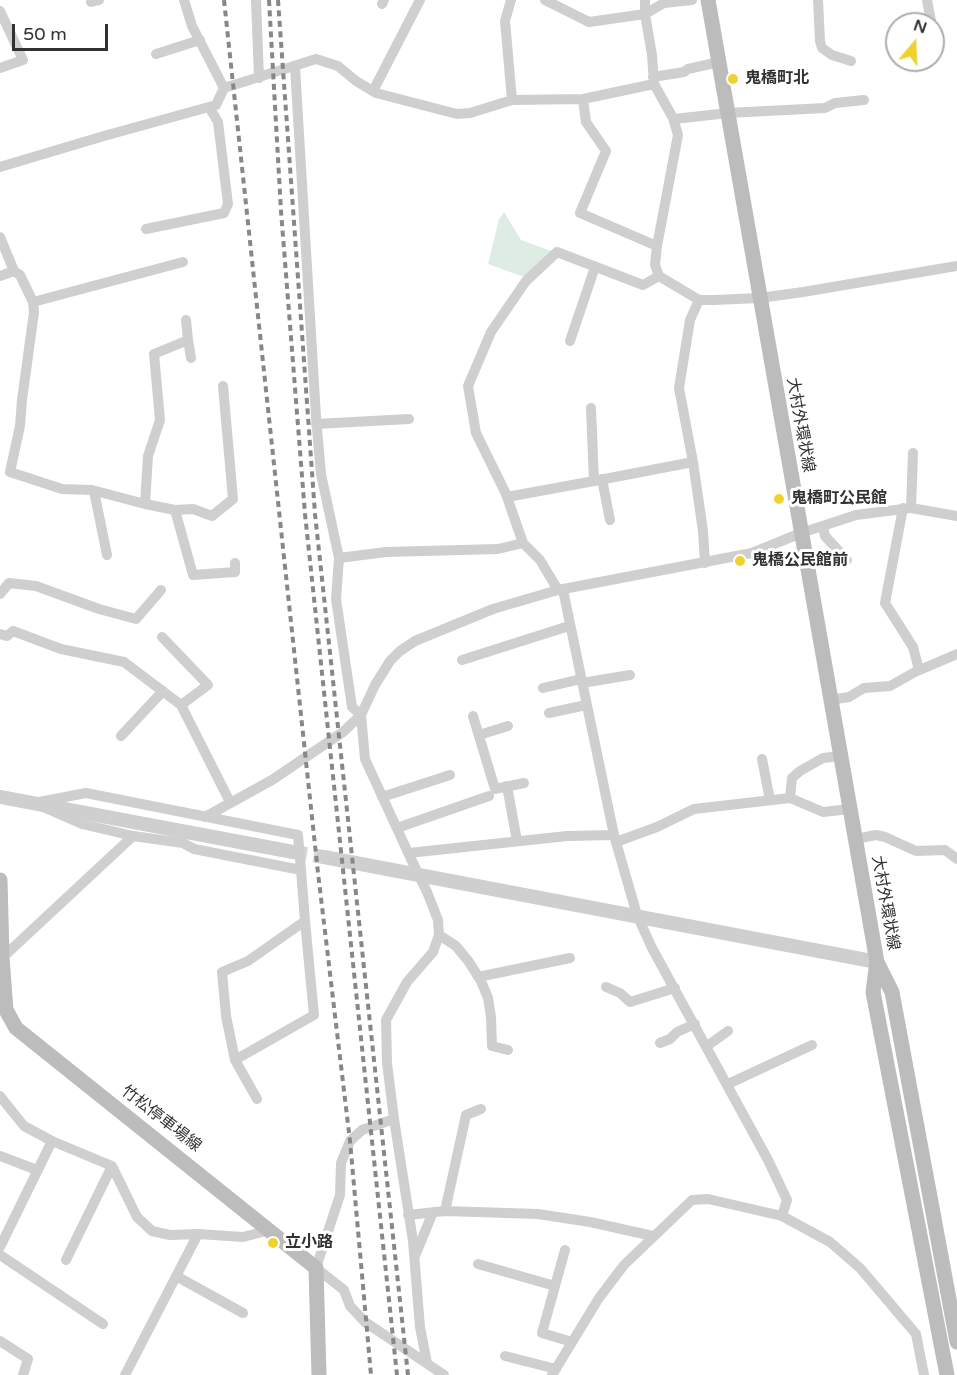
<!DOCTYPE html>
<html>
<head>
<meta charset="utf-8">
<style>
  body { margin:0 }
  #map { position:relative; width:957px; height:1375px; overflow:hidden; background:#fff; font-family:"Varela Round",sans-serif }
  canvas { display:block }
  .north { position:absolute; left:885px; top:12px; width:60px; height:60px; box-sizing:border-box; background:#fff; border:2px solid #adadad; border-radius:50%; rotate:19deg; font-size:16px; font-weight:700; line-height:24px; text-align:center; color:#323232 }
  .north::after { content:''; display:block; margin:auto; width:21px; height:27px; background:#eed330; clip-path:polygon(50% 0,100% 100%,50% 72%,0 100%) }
  .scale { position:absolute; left:12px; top:24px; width:96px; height:27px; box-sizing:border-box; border:3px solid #323232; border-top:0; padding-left:8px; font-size:18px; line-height:21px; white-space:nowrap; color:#323232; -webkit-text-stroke:4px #fff; paint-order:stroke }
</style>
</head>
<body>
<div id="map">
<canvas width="957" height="1375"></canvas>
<div class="north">N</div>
<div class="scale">50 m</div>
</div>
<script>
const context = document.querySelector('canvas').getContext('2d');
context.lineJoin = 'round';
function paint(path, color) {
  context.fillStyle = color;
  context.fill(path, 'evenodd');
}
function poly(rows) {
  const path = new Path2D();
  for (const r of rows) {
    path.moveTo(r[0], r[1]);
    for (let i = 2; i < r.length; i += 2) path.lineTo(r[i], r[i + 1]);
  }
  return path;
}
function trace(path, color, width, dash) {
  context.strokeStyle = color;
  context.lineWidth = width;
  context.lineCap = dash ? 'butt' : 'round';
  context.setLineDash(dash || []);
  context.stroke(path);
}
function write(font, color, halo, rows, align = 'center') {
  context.font = font + ' "Varela Round","Noto Sans JP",sans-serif';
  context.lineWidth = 6;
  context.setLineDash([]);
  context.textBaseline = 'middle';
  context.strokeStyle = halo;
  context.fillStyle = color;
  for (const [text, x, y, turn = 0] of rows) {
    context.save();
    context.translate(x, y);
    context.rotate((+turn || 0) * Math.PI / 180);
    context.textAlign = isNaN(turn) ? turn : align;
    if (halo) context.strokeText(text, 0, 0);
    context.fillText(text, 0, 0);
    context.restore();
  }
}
const green = poly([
  [504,212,521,240,551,251,529,276,521,276,488,264,499,219]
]);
const tertiaryTunnel = poly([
  [293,852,324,857]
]);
const minor = poly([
  [184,0,192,26,224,88],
  [256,0,259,78],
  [511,0,505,21,512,100],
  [545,0,589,22,645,14,664,3,692,0],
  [645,0,645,14,652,55,654,84,673,118,678,135,657,246,655,265,659,276,699,300,714,300,760,298,803,292,957,266],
  [818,0,820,41,822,48,832,55,851,61],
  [927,0,931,21],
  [91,2,99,0],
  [382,4,384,0],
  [0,11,23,60,0,68],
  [156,54,200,40],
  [295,67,316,417,321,474,339,558,336,599,352,707,361,715,365,759,411,859],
  [653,77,684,72,688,69,719,62],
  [224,88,316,59,338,66,356,81,376,93,457,114,470,113,512,100,583,99,654,84],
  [373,91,420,0],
  [583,99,586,122,606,151,580,213,657,246],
  [674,119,728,113,825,108,835,103,864,100],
  [0,167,104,136,216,105,224,88],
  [146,229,224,213,228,204,218,122,209,107],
  [0,237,14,271,20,275,33,302,34,312,22,400,20,426,10,472,62,489,92,490,145,504,175,510,193,509,212,516,233,499,223,386],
  [0,276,14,271],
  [699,300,690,320,679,388,693,462,703,531,705,563],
  [33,302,183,262],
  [188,340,191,358],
  [570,341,595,267],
  [591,408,594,481,693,462],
  [316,424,409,419],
  [602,479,610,520],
  [94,491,107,555],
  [507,497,594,481],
  [145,504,148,456,160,420,154,354,188,340,186,320],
  [903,508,885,603,913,647,919,670],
  [911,508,913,453],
  [175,510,193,575,235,572,235,563],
  [823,526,825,536,847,560],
  [339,558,386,552,498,549,523,543],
  [558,590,540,560,523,543,506,494,476,433,468,386,491,332,526,281,557,252,643,285,659,276],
  [563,590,614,835,637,915,652,948,768,1160,787,1200,782,1216],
  [0,594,9,583,36,586,99,609,136,619,161,590],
  [0,634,7,636,13,631,61,649,124,662,181,705,230,802],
  [162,637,208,685,181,705],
  [462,660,569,626],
  [582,683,630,675],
  [543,688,581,679],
  [830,700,849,697,864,688,890,686,915,672,957,654],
  [549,713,586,705],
  [473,716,495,789,524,783],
  [479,735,508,726],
  [121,736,163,691],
  [762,759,770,800],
  [507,786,517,841],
  [86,793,298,835,301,870,194,849,183,843,133,836,82,824,34,803,86,793],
  [382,797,450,775],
  [790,798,792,778,800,771,823,758,841,756],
  [205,817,272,780,343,732,361,715,375,685,390,661,400,651,415,641,493,609,558,590,752,553,801,533,856,515,911,508,957,516],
  [397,828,489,796],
  [855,839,876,835,885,837,916,851,945,850,957,859],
  [616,842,657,827,694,809,790,798,823,812,850,809],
  [409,853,567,836,614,835],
  [301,870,305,921,314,1015,235,1060,226,1016,222,972,248,961,305,921],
  [427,892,438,920,439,935,433,952,407,982,386,1020,387,1063,394,1119,413,1241,420,1327,427,1363],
  [439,935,456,946,469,962,481,981,488,998,491,1017,492,1046,508,1050],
  [2,958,133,836],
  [478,977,570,958],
  [606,987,620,993,630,1002,675,988],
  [660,1043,670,1039,677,1032,695,1024],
  [707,1046,728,1031],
  [235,1060,257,1099],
  [728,1084,812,1045],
  [0,1096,24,1126,52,1141],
  [394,1119,362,1130,350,1141,341,1163,340,1195,316,1268,344,1290,350,1306,365,1322,444,1375],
  [0,1156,37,1170],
  [445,1211,538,1214,590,1222,653,1236],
  [408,1215,445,1211,466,1115,481,1109],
  [0,1247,52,1141,112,1166,137,1217,152,1231,170,1235,198,1234],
  [565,1250,542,1333,572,1342],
  [0,1255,103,1324],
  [415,1256,433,1212],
  [66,1260,112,1166],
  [478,1264,555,1286],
  [176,1276,243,1313],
  [0,1341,28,1359,23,1375],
  [505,1356,556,1369],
  [125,1375,198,1234,243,1237,270,1230],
  [552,1375,599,1298,624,1265,692,1200,708,1199,782,1216,830,1242,860,1268,916,1334,924,1375]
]);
const tertiary = poly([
  [0,797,293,852],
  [324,857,877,962]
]);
const secondary = poly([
  [708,0,877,962,873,992,947,1375],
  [0,880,2,958,6,1010,16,1028,316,1268,319,1375],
  [877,962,892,992,957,1342]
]);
const rail = poly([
  [224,0,318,873,350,1141,371,1375],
  [269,0,281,211,305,514,397,1375],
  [278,0,315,514,408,1375]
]);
const minorBridge = poly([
  [411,859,427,892]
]);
const markers = [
  [733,79,6,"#eed330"],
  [779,499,6,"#eed330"],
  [740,561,6,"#eed330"],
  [273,1243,6,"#eed330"]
];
const poiNames = [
  ["鬼橋町北",745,79],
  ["鬼橋町公民館",791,499],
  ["鬼橋公民館前",752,561],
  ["立小路",285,1243]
];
const streetNames = [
  ["大村外環状線",800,425,80],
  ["大村外環状線",885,903,80],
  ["竹松停車場線",161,1119,38]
];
paint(green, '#deece3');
trace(tertiaryTunnel, '#d6d6d6', 14, [14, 7]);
trace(minor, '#cfcfcf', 10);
trace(tertiary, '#cfcfcf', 14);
trace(secondary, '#bcbcbc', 15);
trace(rail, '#878787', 4, [6, 4.5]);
trace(minorBridge, '#cfcfcf', 10);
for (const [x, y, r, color] of markers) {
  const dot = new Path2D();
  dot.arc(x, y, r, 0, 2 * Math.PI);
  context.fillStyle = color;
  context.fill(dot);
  trace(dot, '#fff', 2);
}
write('bold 16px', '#323232', '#fff', poiNames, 'left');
write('16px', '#323232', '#fff', streetNames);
</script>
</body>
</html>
